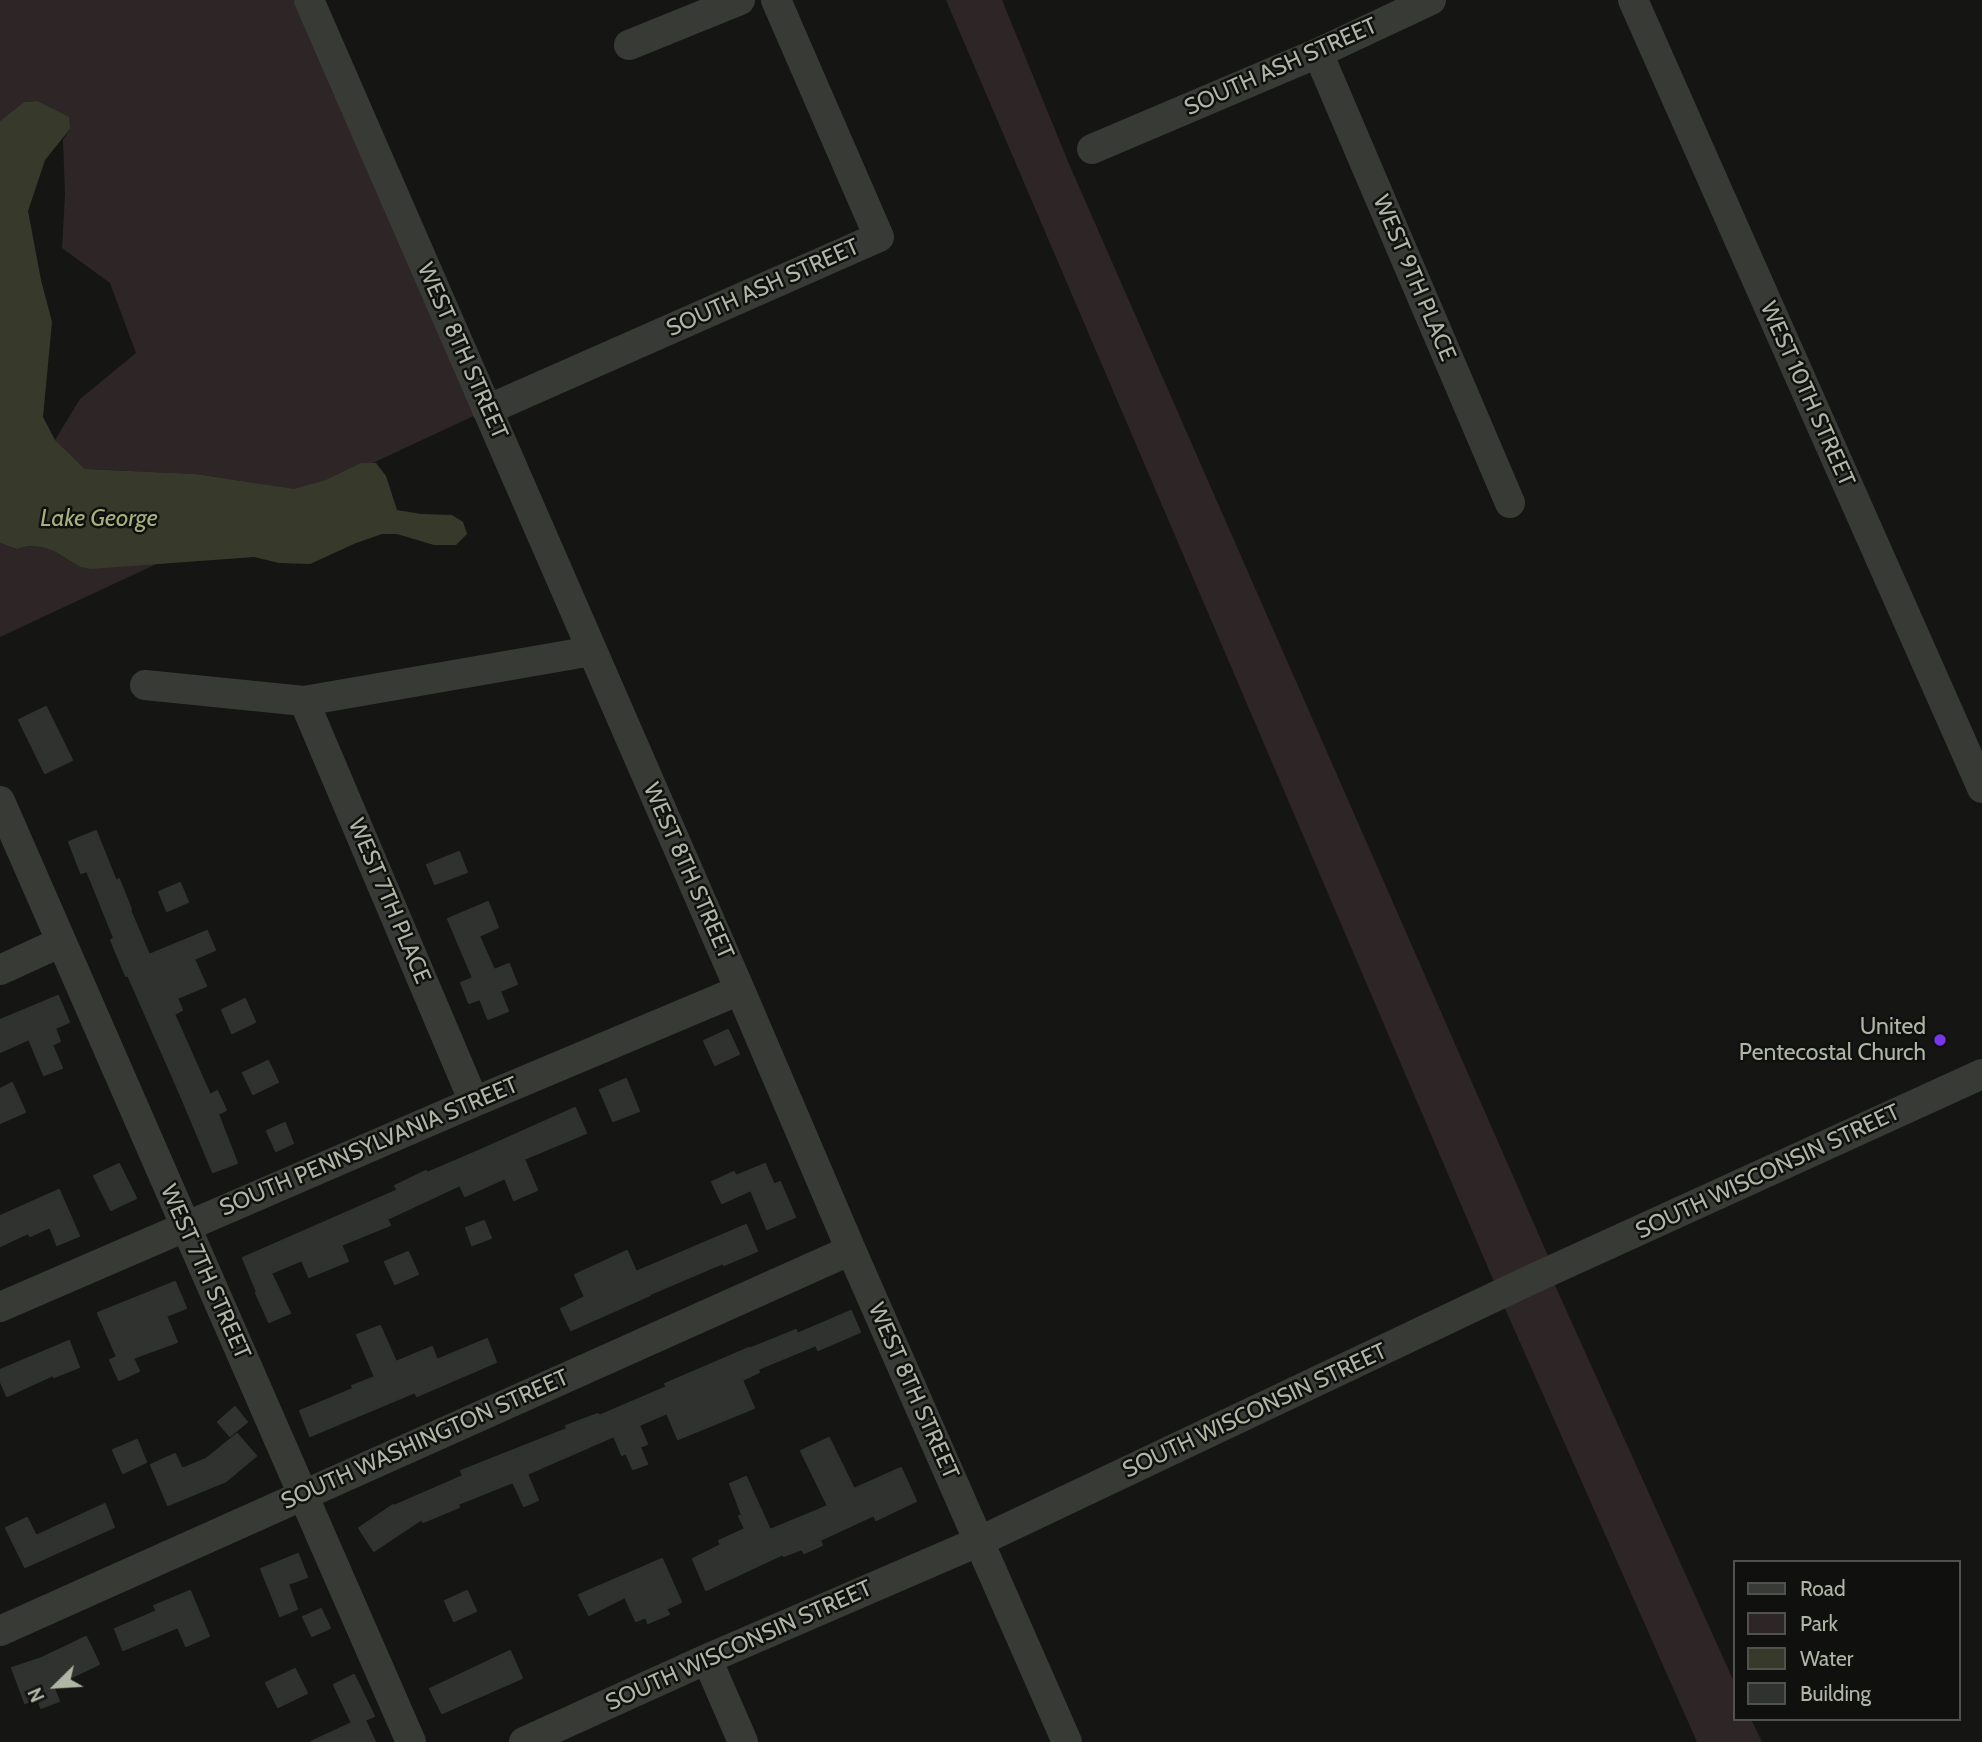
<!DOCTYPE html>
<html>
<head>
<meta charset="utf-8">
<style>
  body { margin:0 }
  #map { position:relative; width:1982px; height:1742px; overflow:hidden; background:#151614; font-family:Cabin,sans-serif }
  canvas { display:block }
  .legend { position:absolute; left:1733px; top:1560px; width:228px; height:161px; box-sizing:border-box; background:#10110f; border:2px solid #50534b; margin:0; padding:9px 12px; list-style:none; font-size:21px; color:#b0b6a6 }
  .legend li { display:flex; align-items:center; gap:14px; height:35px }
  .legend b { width:35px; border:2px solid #50534b }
  .north { position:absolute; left:21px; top:1651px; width:70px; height:70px; -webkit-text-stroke:5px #10110f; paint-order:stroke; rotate:246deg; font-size:19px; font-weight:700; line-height:28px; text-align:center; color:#b0b6a6 }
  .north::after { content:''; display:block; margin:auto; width:24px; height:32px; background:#b0b6a6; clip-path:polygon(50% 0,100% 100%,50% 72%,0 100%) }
</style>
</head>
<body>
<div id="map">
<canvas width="1982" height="1742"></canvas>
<ul class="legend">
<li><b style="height:9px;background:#383b35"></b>Road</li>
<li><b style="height:19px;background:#2e2526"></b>Park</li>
<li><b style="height:19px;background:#373a2b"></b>Water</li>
<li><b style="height:19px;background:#30322f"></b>Building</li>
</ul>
<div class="north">N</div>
</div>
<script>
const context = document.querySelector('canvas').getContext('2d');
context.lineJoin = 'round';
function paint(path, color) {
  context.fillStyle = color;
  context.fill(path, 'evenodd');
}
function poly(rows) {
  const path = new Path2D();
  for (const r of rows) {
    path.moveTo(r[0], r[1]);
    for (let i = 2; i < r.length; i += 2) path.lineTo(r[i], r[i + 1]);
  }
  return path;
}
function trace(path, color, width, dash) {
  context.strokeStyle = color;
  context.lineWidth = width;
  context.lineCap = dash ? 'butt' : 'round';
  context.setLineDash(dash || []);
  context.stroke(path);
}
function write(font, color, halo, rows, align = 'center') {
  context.font = font + ' Cabin,sans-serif';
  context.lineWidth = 5;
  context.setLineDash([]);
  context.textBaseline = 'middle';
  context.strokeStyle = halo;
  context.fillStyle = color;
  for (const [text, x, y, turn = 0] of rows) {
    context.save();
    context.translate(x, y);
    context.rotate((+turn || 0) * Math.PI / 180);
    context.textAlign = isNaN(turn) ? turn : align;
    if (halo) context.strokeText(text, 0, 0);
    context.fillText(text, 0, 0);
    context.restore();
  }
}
const green = poly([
  [0,0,294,0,480,413,0,637,0,543,17,549,28,546,42,547,54,551,80,567,268,485,196,474,85,469,55,440,80,399,136,353,110,283,62,248,65,194,63,140,70,129,37,101,24,102,0,121],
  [946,0,1002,0,1069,164,1552,1265,1498,1291],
  [1553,1281,1735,1684,1735,1719,1751,1719,1762,1742,1697,1742,1503,1304]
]);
const water = poly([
  [37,101,69,117,70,129,45,160,28,211,41,280,52,322,43,417,55,440,85,469,196,474,294,489,326,480,361,463,376,463,386,476,397,510,421,514,452,515,463,522,467,534,456,545,434,545,397,534,382,534,356,543,310,564,279,563,254,557,91,569,80,567,54,551,42,547,28,546,17,549,0,543,0,121,24,102]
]);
const building = poly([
  [46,707,72,760,45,773,19,720,46,707],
  [96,831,116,881,119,879,131,909,130,910,149,955,207,931,215,950,194,959,206,986,177,998,182,1010,174,1014,210,1095,217,1091,226,1110,218,1114,237,1163,213,1172,179,1091,128,975,126,976,111,940,114,938,87,871,81,873,69,842,96,831],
  [459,852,467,872,435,884,427,865,459,852],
  [180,883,188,902,167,911,159,892,180,883],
  [488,902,498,927,479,936,494,970,509,964,517,984,500,991,508,1011,488,1019,480,999,469,1003,461,983,473,978,448,919,488,902],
  [58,996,69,1022,55,1028,60,1041,52,1045,62,1068,44,1075,29,1039,0,1052,0,1020,58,996],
  [245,999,255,1022,232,1033,222,1010,245,999],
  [728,1030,739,1054,715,1065,704,1041,728,1030],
  [268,1061,278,1082,253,1094,243,1073,268,1061],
  [626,1079,639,1111,613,1121,600,1090,626,1079],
  [12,1083,25,1112,0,1123,0,1089,12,1083],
  [575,1108,586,1133,524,1159,537,1190,514,1200,505,1178,465,1196,460,1185,387,1219,390,1225,341,1245,348,1261,309,1277,302,1260,271,1273,290,1313,269,1322,256,1293,257,1292,243,1258,398,1190,395,1186,426,1171,427,1173,481,1150,575,1108],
  [285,1123,293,1143,276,1151,267,1131,285,1123],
  [119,1164,136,1198,111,1210,94,1176,119,1164],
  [765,1164,774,1185,780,1182,795,1217,767,1229,751,1190,722,1203,712,1182,734,1172,736,1176,765,1164],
  [59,1190,79,1236,57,1245,50,1227,30,1236,28,1233,0,1246,0,1216,59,1190],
  [484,1221,491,1238,472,1245,466,1228,484,1221],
  [746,1225,757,1251,724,1265,723,1263,650,1294,650,1295,571,1330,561,1309,585,1297,575,1275,627,1251,636,1272,746,1225],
  [408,1252,418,1274,395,1284,385,1262,408,1252],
  [175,1282,186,1308,166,1316,177,1342,133,1358,139,1371,119,1380,110,1360,117,1357,98,1313,175,1282],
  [851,1311,860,1332,818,1350,816,1345,758,1369,759,1372,742,1380,754,1408,678,1439,667,1413,639,1425,647,1444,640,1447,647,1464,633,1469,626,1453,622,1455,614,1436,527,1474,538,1500,524,1506,513,1482,458,1504,459,1507,423,1522,422,1519,374,1551,359,1528,393,1505,394,1506,463,1476,461,1471,567,1429,566,1426,598,1414,599,1416,667,1387,665,1384,749,1348,749,1349,796,1330,797,1334,851,1311],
  [380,1326,396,1362,432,1347,437,1360,487,1339,496,1362,417,1396,415,1392,310,1436,300,1411,353,1389,352,1386,375,1377,357,1335,380,1326],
  [69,1341,79,1367,54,1377,53,1375,7,1396,0,1380,0,1370,69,1341],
  [235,1407,247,1422,230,1436,218,1422,235,1407],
  [237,1434,256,1456,226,1481,168,1505,151,1465,175,1454,182,1469,206,1459,237,1434],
  [829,1438,854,1489,901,1468,916,1501,876,1520,874,1515,820,1540,822,1545,804,1553,802,1549,784,1556,783,1554,706,1590,693,1559,721,1545,719,1541,745,1529,739,1516,742,1515,730,1484,746,1477,770,1530,828,1506,801,1451,829,1438],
  [137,1440,146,1462,123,1473,113,1450,137,1440],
  [105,1504,114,1527,25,1567,6,1528,27,1518,36,1536,105,1504],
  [298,1554,307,1577,288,1584,297,1609,280,1616,261,1569,298,1554],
  [662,1559,681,1602,666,1609,669,1614,648,1623,646,1617,636,1621,625,1597,589,1615,579,1595,662,1559],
  [190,1591,209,1636,186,1646,178,1627,123,1650,115,1629,157,1611,154,1606,190,1591],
  [467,1591,476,1611,454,1621,445,1601,467,1591],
  [321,1609,330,1628,312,1636,303,1617,321,1609],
  [86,1637,99,1664,53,1686,59,1701,41,1708,38,1698,25,1703,12,1668,42,1658,86,1637],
  [510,1651,522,1678,442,1713,430,1689,510,1651],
  [295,1669,307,1693,278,1707,266,1683,295,1669],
  [354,1675,374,1716,365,1720,375,1742,311,1742,352,1723,334,1685,354,1675]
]);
const minor = poly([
  [309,0,740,990,851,1250,1067,1742],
  [1633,0,1982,788],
  [629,45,740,0],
  [1318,53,1510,503],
  [1092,149,1318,53,1431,0],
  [487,410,879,237,776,0],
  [145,685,304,701,592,651],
  [304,701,474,1102],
  [0,801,411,1742],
  [0,970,61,942],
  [0,1307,474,1102,740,990],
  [0,1631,851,1250],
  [707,1659,743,1742],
  [524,1742,707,1659,980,1541,1528,1281,1982,1074]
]);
const markers = [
  [1940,1040,7,"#7b34ee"]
];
const streetNames = [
  ["SOUTH ASH STREET",1281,67,-24],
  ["WEST 9TH PLACE",1414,278,67],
  ["SOUTH ASH STREET",763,288,-24],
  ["WEST 8TH STREET",462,351,66],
  ["WEST 10TH STREET",1807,394,66],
  ["WEST 8TH STREET",688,871,66],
  ["WEST 7TH PLACE",389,901,67],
  ["SOUTH PENNSYLVANIA STREET",369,1147,-23],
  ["SOUTH WISCONSIN STREET",1768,1172,-25],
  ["WEST 7TH STREET",205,1272,66],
  ["WEST 8TH STREET",913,1391,66],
  ["SOUTH WISCONSIN STREET",1255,1411,-25],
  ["SOUTH WASHINGTON STREET",425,1440,-24],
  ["SOUTH WISCONSIN STREET",739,1646,-24]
];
const poiNames = [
  ["United",1926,1027],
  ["Pentecostal Church",1926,1053]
];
const waterNames = [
  ["Lake George",99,519]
];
paint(green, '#2e2526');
paint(water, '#373a2b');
paint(building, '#30322f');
trace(building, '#2f322e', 2);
trace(minor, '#383b35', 30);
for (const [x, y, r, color] of markers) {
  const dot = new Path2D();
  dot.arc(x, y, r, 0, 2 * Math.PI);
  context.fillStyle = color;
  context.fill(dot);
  trace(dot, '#10110f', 2.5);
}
write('23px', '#b0b6a6', '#10110f', streetNames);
write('23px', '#b0b6a6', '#10110f', poiNames, 'right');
write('italic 24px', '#a7b17e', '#10110f', waterNames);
</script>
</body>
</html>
